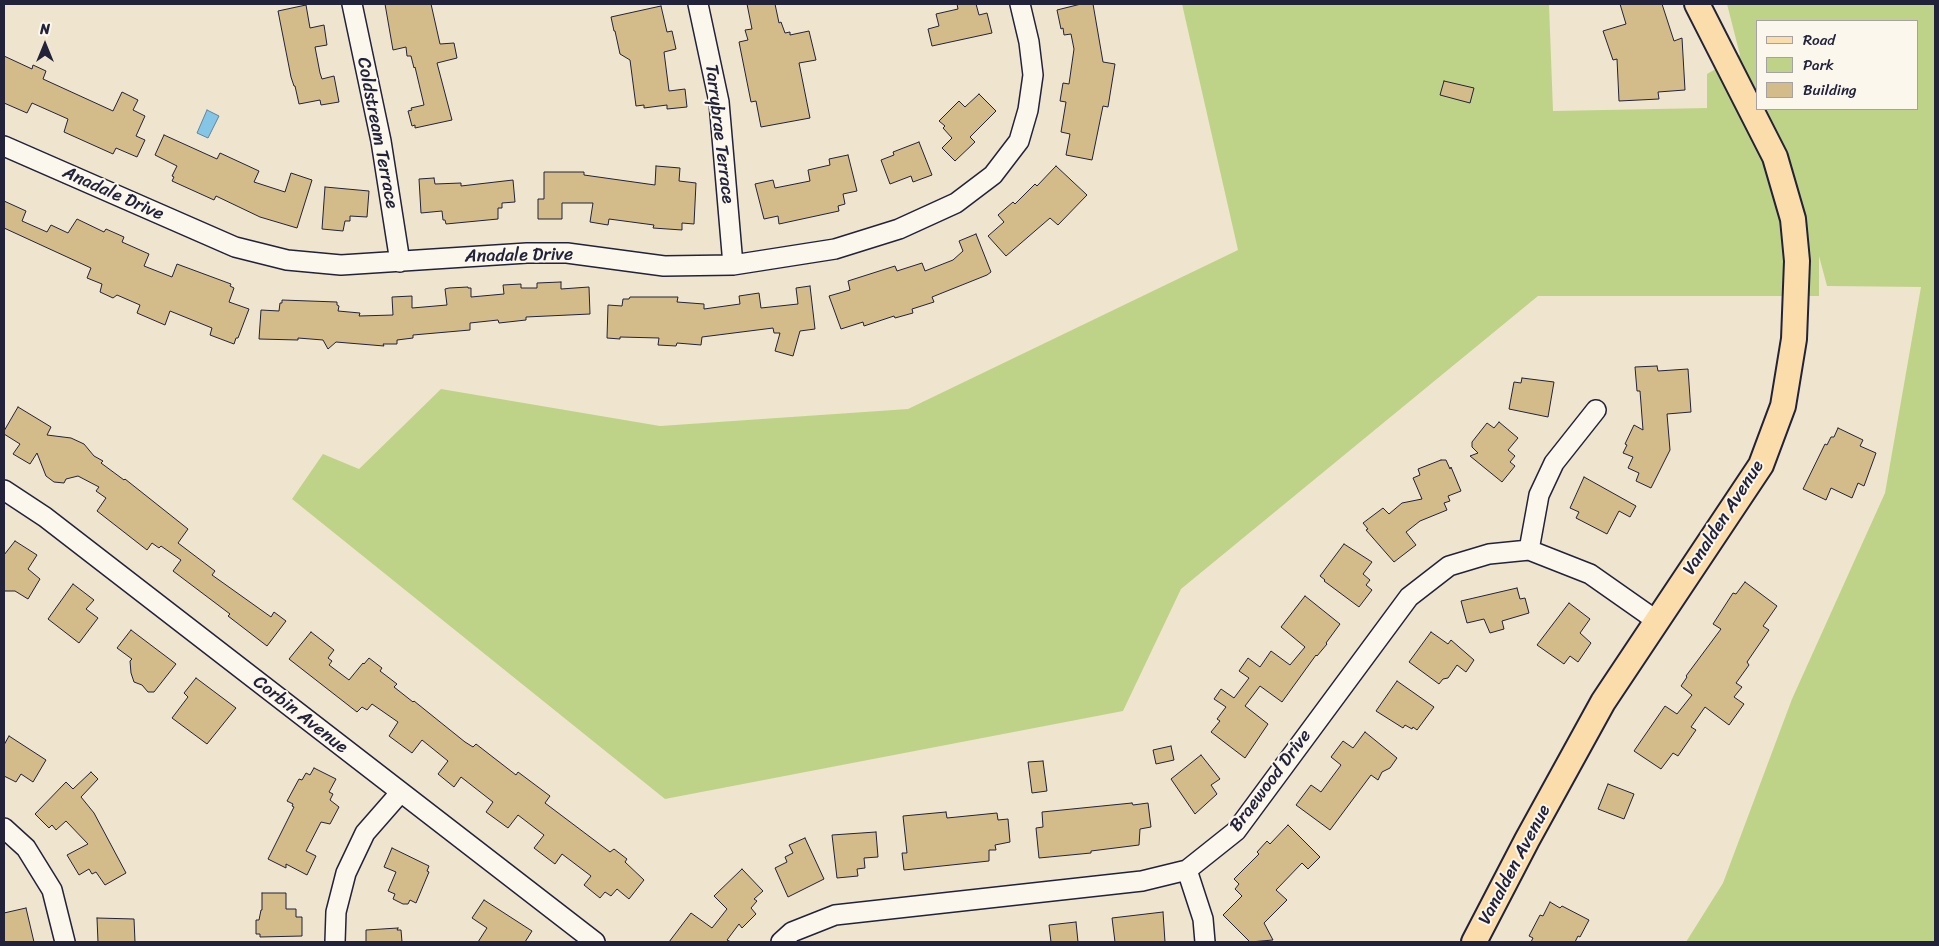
<!DOCTYPE html>
<html>
<head>
<meta charset="utf-8">
<style>
  body { margin:0 }
  #map { position:relative; width:1939px; height:946px; overflow:hidden; background:#efe5cf; font-family:Sriracha,sans-serif }
  canvas { display:block }
  .frame { position:absolute; inset:0; border:5px solid #22223b; pointer-events:none }
  .legend { position:absolute; left:1756px; top:20px; width:162px; height:90px; box-sizing:border-box; background:#fbf7ec; border:1px solid #a4a2a5; margin:0; padding:6px 9px; list-style:none; font-size:15px; color:#22223b }
  .legend li { display:flex; align-items:center; gap:10px; height:25px }
  .legend b { width:25px; border:1px solid #a4a2a5 }
  .north { position:absolute; left:20px; top:20px; width:50px; height:50px; -webkit-text-stroke:4px #fbf7ec; paint-order:stroke; rotate:0deg; font-size:14px; font-weight:700; line-height:20px; text-align:center; color:#22223b }
  .north::after { content:''; display:block; margin:auto; width:18px; height:22px; background:#22223b; clip-path:polygon(50% 0,100% 100%,50% 72%,0 100%) }
</style>
</head>
<body>
<div id="map">
<canvas width="1939" height="946"></canvas>
<div class="frame"></div>
<ul class="legend">
<li><b style="height:6px;background:#fbddab"></b>Road</li>
<li><b style="height:14px;background:#bfd388"></b>Park</li>
<li><b style="height:14px;background:#d4bb8a"></b>Building</li>
</ul>
<div class="north">N</div>
</div>
<script>
const context = document.querySelector('canvas').getContext('2d');
context.lineJoin = 'round';
function paint(path, color) {
  context.fillStyle = color;
  context.fill(path, 'evenodd');
}
function poly(rows) {
  const path = new Path2D();
  for (const r of rows) {
    path.moveTo(r[0], r[1]);
    for (let i = 2; i < r.length; i += 2) path.lineTo(r[i], r[i + 1]);
  }
  return path;
}
function trace(path, color, width, dash) {
  context.strokeStyle = color;
  context.lineWidth = width;
  context.lineCap = dash ? 'butt' : 'round';
  context.setLineDash(dash || []);
  context.stroke(path);
}
function write(font, color, halo, rows, align = 'center') {
  context.font = font + ' Sriracha,sans-serif';
  context.lineWidth = 4;
  context.setLineDash([]);
  context.textBaseline = 'middle';
  context.strokeStyle = halo;
  context.fillStyle = color;
  for (const [text, x, y, turn = 0] of rows) {
    context.save();
    context.translate(x, y);
    context.rotate((+turn || 0) * Math.PI / 180);
    context.textAlign = isNaN(turn) ? turn : align;
    if (halo) context.strokeText(text, 0, 0);
    context.fillText(text, 0, 0);
    context.restore();
  }
}
const green = poly([
  [1182,4,1549,4,1553,111,1707,108,1707,74,1740,55,1727,4,1935,4,1935,942,1686,942,1723,883,1792,699,1885,493,1921,287,1827,286,1819,256,1819,296,1538,296,1181,589,1123,711,665,799,292,499,323,454,359,469,441,389,660,426,908,409,1238,250],
  [1758,21,1918,21,1918,109,1758,109]
]);
const water = poly([
  [207,110,219,116,208,138,197,133,207,110]
]);
const building = poly([
  [385,4,431,4,440,44,454,43,457,58,437,63,452,120,415,128,415,125,412,126,408,111,412,110,411,108,424,105,415,67,414,68,411,56,407,56,406,47,393,50,385,4],
  [747,4,775,4,779,23,781,22,785,33,790,32,790,35,809,31,816,60,799,63,810,118,761,127,756,101,751,102,739,42,748,40,745,30,752,29,747,4],
  [957,4,976,4,979,15,987,13,992,33,932,46,928,29,939,26,936,14,958,9,957,4],
  [1081,4,1093,4,1103,62,1115,64,1108,107,1103,106,1092,160,1066,155,1070,134,1061,132,1066,102,1060,101,1063,83,1069,84,1074,49,1071,34,1064,35,1063,28,1061,29,1057,10,1081,4],
  [1620,4,1662,4,1674,41,1682,38,1685,90,1658,92,1659,99,1619,101,1617,59,1613,60,1603,31,1626,24,1620,4],
  [306,5,310,28,324,25,327,45,315,47,320,73,322,79,334,76,339,102,321,105,320,100,299,104,295,86,294,86,291,77,278,11,306,5],
  [661,6,667,32,672,31,676,49,664,52,669,91,685,89,687,107,667,109,667,105,644,108,644,105,636,106,630,60,620,54,615,31,614,31,611,17,661,6],
  [4,56,32,69,33,65,46,71,43,79,113,111,122,92,138,100,133,110,145,116,136,136,145,140,137,157,116,148,113,154,64,132,68,119,32,103,27,113,4,103,4,56],
  [1444,81,1474,88,1470,103,1440,95,1444,81],
  [979,94,996,111,970,137,975,142,955,161,942,148,952,138,943,128,945,126,939,121,959,101,965,107,979,94],
  [164,135,217,159,220,153,259,171,254,182,285,192,291,173,312,180,297,228,260,217,216,196,214,200,172,181,174,177,172,176,177,166,155,155,164,135],
  [919,142,932,175,913,182,911,176,890,184,881,160,894,155,893,152,919,142],
  [848,155,857,191,843,194,845,204,838,206,839,211,779,224,778,216,764,219,755,184,773,180,775,188,810,181,808,170,830,165,829,159,848,155],
  [656,166,680,168,679,181,696,183,694,224,682,223,682,230,653,228,654,225,609,219,608,225,590,222,593,203,562,203,562,219,538,219,538,199,544,199,544,172,584,172,584,175,655,185,656,166],
  [1056,166,1087,195,1058,225,1050,218,1006,256,988,236,1004,222,998,215,1013,202,1015,204,1035,184,1037,186,1056,166],
  [434,178,435,184,461,183,461,186,513,180,515,202,502,203,502,208,498,208,498,219,446,224,445,220,443,220,442,211,421,213,419,179,434,178],
  [325,187,369,191,367,217,350,216,350,221,345,221,343,231,322,229,325,187],
  [4,201,26,211,22,221,47,232,51,225,68,233,77,219,104,232,106,229,124,237,122,242,149,254,144,266,172,277,177,264,231,284,230,286,234,288,229,302,249,309,238,338,236,338,234,344,210,335,212,328,170,311,165,325,137,313,140,305,117,295,113,298,100,292,102,284,87,278,91,268,4,228,4,201],
  [976,234,991,272,987,275,932,297,934,302,912,309,913,313,895,318,894,316,864,326,863,322,841,329,829,296,850,290,848,281,895,266,897,271,922,263,925,271,953,260,963,251,959,241,976,234],
  [561,282,561,289,589,287,590,314,526,317,526,320,499,323,498,320,470,323,470,330,413,335,413,338,397,340,397,344,383,344,384,346,336,342,328,349,323,340,298,338,298,340,259,339,261,310,279,311,280,303,282,303,282,300,337,302,337,305,339,306,338,311,360,313,359,316,393,315,392,297,412,296,412,308,447,305,445,289,449,288,468,287,468,288,471,288,471,297,504,294,503,285,521,284,521,288,537,288,537,283,561,282],
  [810,286,815,329,800,331,793,356,775,351,780,333,774,333,773,328,702,337,701,345,677,343,676,346,658,345,659,338,620,337,620,339,607,338,608,305,622,306,623,299,629,299,630,297,678,297,677,302,704,304,704,309,740,304,739,296,759,293,761,308,798,304,796,288,810,286],
  [1657,366,1658,371,1688,369,1691,412,1667,414,1670,450,1651,488,1636,481,1639,473,1628,468,1633,457,1623,453,1627,445,1625,444,1634,425,1643,430,1640,391,1637,391,1635,367,1657,366],
  [1522,378,1554,382,1548,417,1509,409,1514,382,1521,383,1522,378],
  [18,407,51,427,47,435,71,438,84,444,94,456,103,461,101,463,124,480,125,479,188,529,178,543,215,571,212,575,271,617,274,612,286,621,267,646,228,616,230,614,173,571,181,560,161,546,159,548,152,543,147,550,97,511,106,498,96,491,99,487,78,476,66,479,64,483,54,482,46,476,37,453,30,464,13,454,20,444,4,434,4,431,18,407],
  [1499,422,1518,438,1508,450,1515,456,1510,462,1515,466,1502,482,1470,456,1478,453,1472,447,1472,442,1487,423,1494,428,1499,422],
  [1838,428,1863,440,1860,446,1876,453,1864,486,1858,483,1852,498,1831,488,1826,500,1803,489,1825,444,1827,445,1831,437,1834,437,1838,428],
  [1441,460,1446,460,1450,469,1451,467,1461,491,1448,496,1450,501,1444,503,1447,510,1420,521,1406,532,1416,545,1394,562,1366,530,1368,529,1363,523,1383,508,1389,514,1402,503,1422,499,1413,478,1420,475,1418,469,1441,460],
  [1584,477,1636,506,1630,517,1619,511,1607,534,1576,518,1579,512,1570,508,1584,477],
  [15,541,37,555,28,569,40,579,28,599,15,591,4,591,4,555,15,541],
  [1344,544,1372,562,1363,574,1370,580,1366,585,1372,590,1359,607,1324,581,1325,580,1320,576,1344,544],
  [1745,582,1777,606,1763,626,1769,630,1747,662,1749,665,1736,683,1742,687,1734,697,1744,704,1729,725,1705,707,1691,727,1696,730,1678,756,1673,753,1661,769,1634,751,1665,706,1677,714,1692,695,1681,686,1687,677,1686,676,1721,629,1713,624,1733,593,1736,594,1745,582],
  [73,584,94,600,86,609,98,618,79,643,48,619,73,584],
  [1517,588,1520,599,1525,598,1529,613,1502,621,1504,629,1490,633,1484,619,1467,623,1461,601,1517,588],
  [1305,596,1340,624,1326,643,1327,644,1317,656,1316,655,1282,702,1260,686,1245,706,1268,724,1245,758,1211,732,1220,721,1217,719,1226,707,1214,699,1221,689,1234,698,1249,678,1239,671,1248,658,1260,667,1271,651,1290,665,1305,647,1281,627,1305,596],
  [1569,603,1590,619,1580,633,1591,643,1578,662,1570,656,1564,664,1537,645,1569,603],
  [131,630,176,664,154,692,148,692,142,685,134,682,131,673,130,661,132,659,117,648,131,630],
  [311,632,334,650,328,658,332,661,329,665,349,680,363,663,364,664,369,658,382,668,380,671,397,684,394,687,413,702,414,701,465,742,473,747,476,744,516,775,518,772,550,796,545,803,610,852,614,849,627,859,625,862,644,880,629,899,617,889,611,896,605,892,600,898,584,885,591,876,562,854,555,864,534,848,544,835,518,815,508,828,486,812,493,802,461,777,454,787,438,774,448,761,422,740,412,753,389,736,398,722,372,704,367,710,362,707,357,712,289,659,311,632],
  [1431,632,1448,644,1451,640,1474,660,1466,672,1457,665,1448,678,1443,679,1439,684,1409,662,1431,632],
  [196,678,236,708,207,744,172,718,188,697,184,693,196,678],
  [1397,681,1434,707,1417,730,1413,727,1412,729,1405,725,1403,728,1376,711,1397,681],
  [1365,732,1397,758,1390,768,1382,772,1378,780,1371,775,1330,830,1296,805,1311,785,1321,792,1341,765,1331,757,1343,741,1353,748,1365,732],
  [9,736,46,760,33,782,21,774,16,782,4,776,4,745,9,736],
  [1171,746,1174,760,1156,764,1153,750,1171,746],
  [1201,755,1220,779,1211,785,1217,794,1195,814,1171,779,1201,755],
  [1043,761,1047,791,1032,793,1028,762,1043,761],
  [314,768,336,779,329,792,333,794,330,800,339,807,330,824,321,822,306,851,316,856,307,875,286,864,286,868,268,859,294,807,292,806,293,804,287,801,299,779,302,780,306,773,310,775,314,768],
  [91,772,98,779,81,797,94,813,126,873,105,885,96,872,92,874,89,869,79,875,67,855,88,844,66,821,56,830,52,825,49,828,35,814,66,782,73,789,91,772],
  [1608,784,1634,794,1624,819,1598,809,1608,784],
  [1132,803,1133,805,1148,803,1151,827,1140,829,1139,845,1091,851,1091,853,1039,858,1036,828,1043,827,1042,812,1132,803],
  [946,812,947,818,997,813,998,820,1008,819,1010,842,995,845,996,850,989,850,989,861,904,870,902,853,907,853,903,816,946,812],
  [1288,825,1320,857,1308,869,1302,863,1276,890,1287,900,1264,923,1273,940,1250,942,1223,915,1242,896,1235,889,1239,884,1234,879,1259,854,1257,852,1267,841,1270,844,1288,825],
  [876,832,878,857,864,858,865,868,857,869,858,876,837,878,832,835,876,832],
  [805,838,824,879,788,897,775,868,787,862,785,857,793,853,789,845,805,838],
  [392,848,429,866,427,871,429,872,416,903,410,900,408,904,403,904,393,899,395,894,388,891,396,872,384,867,392,848],
  [742,869,763,891,754,899,757,901,751,908,756,914,742,928,739,924,727,940,731,942,669,942,691,913,712,928,727,909,714,896,742,869],
  [262,893,286,893,286,909,296,909,296,917,302,917,302,936,260,937,260,934,256,934,256,920,259,920,261,910,262,910,262,893],
  [484,900,532,931,525,942,478,942,487,928,472,918,484,900],
  [1550,902,1560,908,1562,906,1589,920,1580,937,1578,936,1575,942,1531,942,1533,938,1529,936,1540,915,1543,916,1550,902],
  [26,908,34,942,4,942,4,913,26,908],
  [1163,912,1165,942,1115,942,1112,918,1163,912],
  [97,918,134,919,135,942,98,942,97,918],
  [1076,922,1078,942,1051,942,1049,925,1076,922],
  [398,928,397,930,401,930,402,942,366,942,366,930,398,928]
]);
const minor = poly([
  [352,4,381,141,400,262],
  [698,4,719,102,733,265],
  [4,146,235,247,287,260,341,265,527,253,567,253,664,266,733,265,835,249,899,229,956,203,993,175,1019,141,1028,110,1033,75,1029,42,1020,4],
  [4,490,45,517,595,942],
  [1529,550,1539,495,1554,463,1596,410],
  [4,828,26,848,52,890,65,942],
  [1187,870,1203,919,1205,942],
  [335,942,336,912,346,873,365,833,400,793],
  [781,942,792,932,835,915,1142,881,1187,870,1236,831,1409,597,1449,566,1489,554,1529,550,1590,574,1657,621]
]);
const major = poly([
  [1474,942,1527,840,1603,702,1761,465,1783,406,1794,339,1797,261,1793,219,1775,157,1697,4]
]);
const streetNames = [
  ["Coldstream Terrace",377,133,79],
  ["Tarrybrae Terrace",719,134,83],
  ["Anadale Drive",113,194,24],
  ["Anadale Drive",519,256,-1],
  ["Vanalden Avenue",1724,518,-57],
  ["Corbin Avenue",300,715,38],
  ["Braewood Drive",1271,781,-53],
  ["Vanalden Avenue",1515,865,-62]
];
paint(green, '#bfd388');
paint(water, '#85c6e6');
trace(water, '#5d84a2', 1);
paint(building, '#d4bb8a');
trace(building, '#22223b', 1);
trace(minor, '#22223b', 22);
trace(major, '#22223b', 28);
trace(minor, '#fbf7ec', 19);
trace(major, '#fbddab', 24);
write('18px', '#22223b', '#fbf7ec', streetNames);
</script>
</body>
</html>
